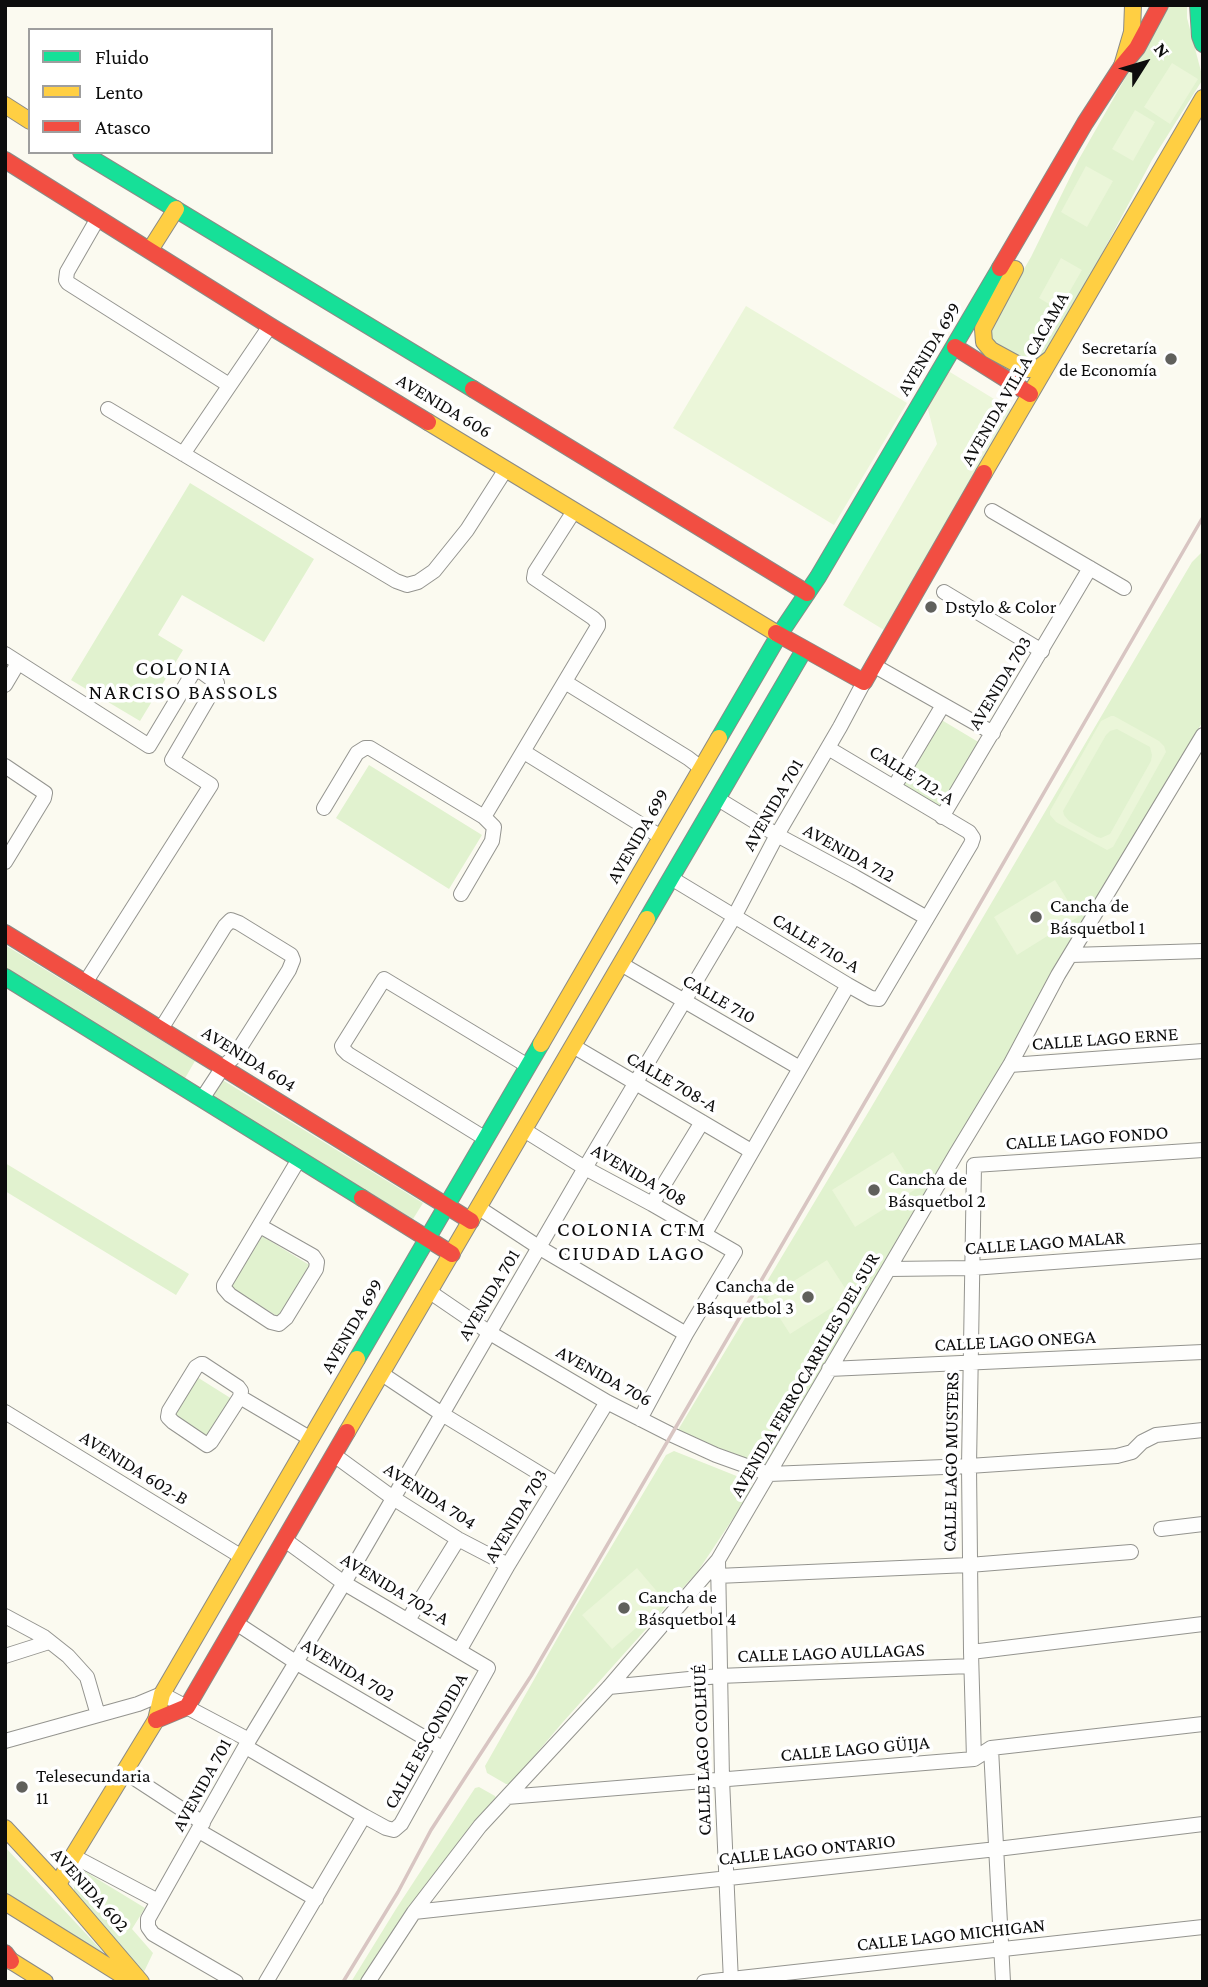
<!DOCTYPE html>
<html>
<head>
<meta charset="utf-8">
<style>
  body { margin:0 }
  #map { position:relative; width:1208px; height:1987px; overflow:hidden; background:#fbfaf0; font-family:"Crimson Pro",serif }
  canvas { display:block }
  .frame { position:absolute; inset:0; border:7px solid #0d0d0d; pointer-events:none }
  .legend { position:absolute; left:28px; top:28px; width:245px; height:126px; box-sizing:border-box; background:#fff; border:2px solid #9e9e9e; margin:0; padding:9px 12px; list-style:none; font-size:21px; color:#0d0d0d }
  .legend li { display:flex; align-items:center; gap:14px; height:35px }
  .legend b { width:35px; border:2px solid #9e9e9e }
  .north { position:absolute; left:1110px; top:28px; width:70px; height:70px; -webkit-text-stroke:5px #fff; paint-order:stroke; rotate:53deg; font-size:19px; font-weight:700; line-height:28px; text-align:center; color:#0d0d0d }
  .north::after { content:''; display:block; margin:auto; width:24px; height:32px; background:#0d0d0d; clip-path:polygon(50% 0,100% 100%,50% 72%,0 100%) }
</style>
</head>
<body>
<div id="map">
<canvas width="1208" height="1987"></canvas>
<div class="frame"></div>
<ul class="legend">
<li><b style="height:9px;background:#16e098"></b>Fluido</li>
<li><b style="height:9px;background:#ffcf43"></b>Lento</li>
<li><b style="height:9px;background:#f24e42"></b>Atasco</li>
</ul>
<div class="north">N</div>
</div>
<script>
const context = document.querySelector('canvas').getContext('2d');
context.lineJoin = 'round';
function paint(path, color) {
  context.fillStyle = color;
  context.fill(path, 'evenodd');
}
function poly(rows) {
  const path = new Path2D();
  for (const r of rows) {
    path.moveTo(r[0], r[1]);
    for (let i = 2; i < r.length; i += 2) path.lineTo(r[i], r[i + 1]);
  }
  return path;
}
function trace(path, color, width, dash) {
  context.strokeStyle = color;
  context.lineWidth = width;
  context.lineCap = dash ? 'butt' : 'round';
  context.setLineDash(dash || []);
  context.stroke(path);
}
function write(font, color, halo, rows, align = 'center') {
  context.font = font + ' "Crimson Pro",serif';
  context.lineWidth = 7;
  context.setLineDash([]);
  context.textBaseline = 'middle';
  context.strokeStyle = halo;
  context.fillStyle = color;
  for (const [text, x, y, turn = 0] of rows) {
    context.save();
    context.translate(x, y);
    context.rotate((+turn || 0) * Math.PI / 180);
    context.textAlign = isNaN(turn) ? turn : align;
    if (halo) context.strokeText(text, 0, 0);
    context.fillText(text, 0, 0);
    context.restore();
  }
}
const green = poly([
  [1167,5,1187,5,1187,18,1203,79,1152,160,1043,364,1035,368,993,347,990,327,1031,257,1079,159],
  [190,483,314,559,264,642,182,595,158,635,183,650,140,721,71,680],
  [1203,551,1203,721,766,1468,761,1469,678,1430,869,1111,1192,562],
  [940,719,980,743,939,812,899,788],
  [369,765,482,835,449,889,336,818],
  [5,945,195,1061,184,1080,5,971],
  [221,1079,423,1203,413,1219,211,1095],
  [5,1163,189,1274,176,1295,5,1191],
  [262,1236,311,1266,280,1318,231,1287],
  [197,1377,232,1399,207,1439,171,1416],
  [674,1451,749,1481,752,1483,752,1490,698,1571,563,1722,513,1781,510,1784,506,1784,487,1773,485,1766,570,1616,666,1455],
  [479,1787,495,1796,497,1801,439,1867,407,1912,361,1982,351,1982,396,1909,475,1788],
  [5,1847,104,1953,5,1896],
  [81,1869,145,1908,132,1929,153,1953,142,1976,74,1893,74,1882]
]);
const pitch = poly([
  [1172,63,1198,79,1170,124,1144,107],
  [1135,110,1155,122,1133,161,1112,149],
  [1086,166,1113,181,1087,227,1061,212],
  [1061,258,1082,270,1059,310,1039,298],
  [746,306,907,403,834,525,673,428],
  [945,369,1012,410,884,630,843,605,937,444,926,402],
  [1111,716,1114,716,1159,741,1164,746,1166,752,1113,847,1107,850,1056,822,1050,815,1050,811,1101,721],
  [1117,729,1150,747,1152,755,1151,761,1110,834,1101,838,1097,837,1069,821,1064,815,1063,811,1106,735,1110,731],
  [1055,880,1078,917,1017,955,994,917],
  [893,1152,916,1189,855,1227,832,1190],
  [827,1260,850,1296,790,1334,767,1298],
  [637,1568,666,1602,612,1649,582,1615]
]);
const street = poly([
  [98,218,67,272,66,280,68,283,229,385],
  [108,409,396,581,407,585,418,582,434,571,467,530,506,469],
  [183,454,270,326],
  [992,511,1124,588],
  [944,592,1042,651],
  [5,654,149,746,194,671,199,670,217,683,172,760,211,785,85,983],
  [873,665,993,733],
  [565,682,688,758,701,768],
  [5,685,18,663],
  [524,752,661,837],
  [5,766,45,793,44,798,5,862],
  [894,787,943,705],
  [718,799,777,835,855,877,927,918],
  [324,808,357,753,365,748,370,748,484,817,494,827,492,841,461,894],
  [484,817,598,626,598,623,593,618,534,578,535,572,574,511],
  [942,817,1090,568],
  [671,878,848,985,871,998,879,999,971,844,973,838,969,832,828,748],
  [1071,955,1203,951],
  [621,964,798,1067],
  [161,1029,225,926,231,920,239,923,291,955,293,960,289,970,234,1057,223,1067,202,1099],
  [573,1046,751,1151],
  [1010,1065,1203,1051],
  [524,1130,585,1168,652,1204,735,1252,686,1334,640,1419],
  [486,1139,348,1054,343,1049,342,1046,384,979,528,1066],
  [974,1165,969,1466,971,1652,974,1759],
  [974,1165,1203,1150],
  [652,1204,702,1122],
  [479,1208,540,1248,686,1334],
  [260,1226,313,1256,317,1262,316,1269,286,1318,279,1324,271,1322,230,1295,224,1288,224,1285,299,1159],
  [704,1235,848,985],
  [889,1269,972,1268,1203,1251],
  [430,1292,490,1333,607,1402,670,1434,716,1455,769,1474,969,1466,1117,1456,1132,1452,1142,1442,1156,1435,1203,1430],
  [829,1369,1203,1352],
  [382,1374,442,1414,557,1484],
  [240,1397,211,1442,207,1445,173,1422,168,1417,169,1411,196,1367,201,1364,203,1364,238,1387,241,1391,240,1397,311,1439],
  [5,1412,242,1557],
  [334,1455,393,1498,458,1539,508,1565],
  [1161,1529,1203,1524],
  [718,1560,722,1779,731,1982],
  [717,1576,969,1565,1131,1552],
  [5,1616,44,1637,68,1656,87,1677,98,1715],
  [408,1620,458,1539],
  [236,1623,297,1663,442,1748],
  [459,1651,508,1565,607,1402],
  [971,1652,1203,1624],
  [5,1656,49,1642],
  [609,1687,719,1676,971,1666],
  [5,1741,138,1704,162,1694,249,1740],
  [246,1747,364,1816,386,1828,394,1830,401,1824,488,1668,344,1583,285,1540],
  [991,1748,1003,1982],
  [125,1772,203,1823],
  [507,1797,974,1759,991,1748,1203,1724],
  [199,1831,316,1899],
  [73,1856,158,1901],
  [414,1912,997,1849,1203,1824],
  [236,1982,153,1934,148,1927,148,1919,249,1740,344,1583,585,1168,734,917,777,835,840,727,864,682],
  [266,1982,364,1816],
  [368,1982,414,1912,480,1826,609,1687,718,1560,956,1154,1010,1065,1058,975,1203,735],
  [704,1982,1203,1927]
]);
const fast = poly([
  [1198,5,1200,36,1203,44],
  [81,152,473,389],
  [719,738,779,635,818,577,1000,268],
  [647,919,804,650],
  [5,977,362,1198],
  [357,1359,541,1044]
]);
const slow = poly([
  [1122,66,1132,32,1133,5],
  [5,105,30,121],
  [150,250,176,209],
  [1015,269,983,329,984,342,991,350,1026,369,1037,369,1050,359],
  [428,422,776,633],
  [984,473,1203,98],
  [541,1044,719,738],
  [347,1432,647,919],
  [5,1828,58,1885,141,1982],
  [58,1885,73,1856,156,1720,162,1694,357,1359],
  [5,1902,133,1982],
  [5,1957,45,1982]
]);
const jam = poly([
  [5,160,270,326,428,422],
  [1000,268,1085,123,1122,66,1137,48,1160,5],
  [955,347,1030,394],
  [473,389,807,593],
  [776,633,864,682,984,473],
  [5,933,471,1221],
  [362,1198,452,1254],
  [156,1720,187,1707,347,1432],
  [5,1953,11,1961]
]);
const rail = poly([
  [343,1982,398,1892,431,1830,531,1676,918,1011,1203,517]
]);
const markers = [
  [1171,359,7,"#60605c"],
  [931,607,7,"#60605c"],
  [1036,917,7,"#60605c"],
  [874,1190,7,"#60605c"],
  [808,1297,7,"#60605c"],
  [624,1608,7,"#60605c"],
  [22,1787,7,"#60605c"]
];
const poiNames = [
  ["Secretaría",1157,348,"right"],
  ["de Economía",1157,370,"right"],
  ["Dstylo & Color",945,607],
  ["Cancha de",1050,906],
  ["Básquetbol 1",1050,928],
  ["Cancha de",888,1179],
  ["Básquetbol 2",888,1201],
  ["Cancha de",794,1286,"right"],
  ["Básquetbol 3",794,1308,"right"],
  ["Cancha de",638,1597],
  ["Básquetbol 4",638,1619],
  ["Telesecundaria",36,1776],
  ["11",36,1798]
];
const streetNames = [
  ["AVENIDA 699",929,349,-59],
  ["AVENIDA VILLA CACAMA",1015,379,-60],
  ["AVENIDA 606",444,406,31],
  ["AVENIDA 703",1000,683,-59],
  ["CALLE 712-A",912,775,32],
  ["AVENIDA 701",773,805,-60],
  ["AVENIDA 699",638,836,-60],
  ["AVENIDA 712",849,853,29],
  ["CALLE 710-A",816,943,31],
  ["CALLE 710",719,999,30],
  ["CALLE LAGO ERNE",1105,1039,-4],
  ["AVENIDA 604",249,1059,32],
  ["CALLE 708-A",672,1082,30],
  ["CALLE LAGO FONDO",1087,1138,-4],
  ["AVENIDA 708",639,1175,30],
  ["CALLE LAGO MALAR",1045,1243,-4],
  ["AVENIDA 701",489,1295,-59],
  ["AVENIDA 699",352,1326,-60],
  ["CALLE LAGO ONEGA",1015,1341,-3],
  ["AVENIDA FERROCARRILES DEL SUR",805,1375,-60],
  ["AVENIDA 706",604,1376,29],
  ["CALLE LAGO MUSTERS",951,1462,-89],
  ["AVENIDA 602-B",134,1468,32],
  ["AVENIDA 704",430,1496,33],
  ["AVENIDA 703",516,1516,-59],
  ["AVENIDA 702-A",395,1589,31],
  ["CALLE LAGO AULLAGAS",831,1653,-2],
  ["AVENIDA 702",348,1670,31],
  ["CALLE ESCONDIDA",426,1741,-61],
  ["CALLE LAGO GÜIJA",855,1749,-5],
  ["CALLE LAGO COLHUÉ",702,1750,-92],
  ["AVENIDA 701",202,1785,-61],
  ["CALLE LAGO ONTARIO",807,1850,-6],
  ["AVENIDA 602",90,1890,48],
  ["CALLE LAGO MICHIGAN",951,1935,-6]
];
const neighbourhoodNames = [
  ["COLONIA",184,669],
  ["NARCISO BASSOLS",184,693],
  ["COLONIA CTM",632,1230],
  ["CIUDAD LAGO",632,1254]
];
paint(green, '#e1f2cf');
paint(pitch, '#ebf6d9');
trace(street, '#94948f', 16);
trace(fast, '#8b8a86', 18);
trace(slow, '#8b8a86', 18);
trace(jam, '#8b8a86', 18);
trace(street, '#fefefd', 14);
trace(fast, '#16e098', 16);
trace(slow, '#ffcf43', 16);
trace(jam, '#f24e42', 16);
trace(rail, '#d8c5c2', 3.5);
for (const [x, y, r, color] of markers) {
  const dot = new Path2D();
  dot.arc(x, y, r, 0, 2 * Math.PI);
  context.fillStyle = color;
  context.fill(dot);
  trace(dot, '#fff', 2.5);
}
write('19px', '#0d0d0d', '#fff', poiNames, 'left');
write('19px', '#0d0d0d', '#fff', streetNames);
context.letterSpacing = '2px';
write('21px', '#0d0d0d', '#fff', neighbourhoodNames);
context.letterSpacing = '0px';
</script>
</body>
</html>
